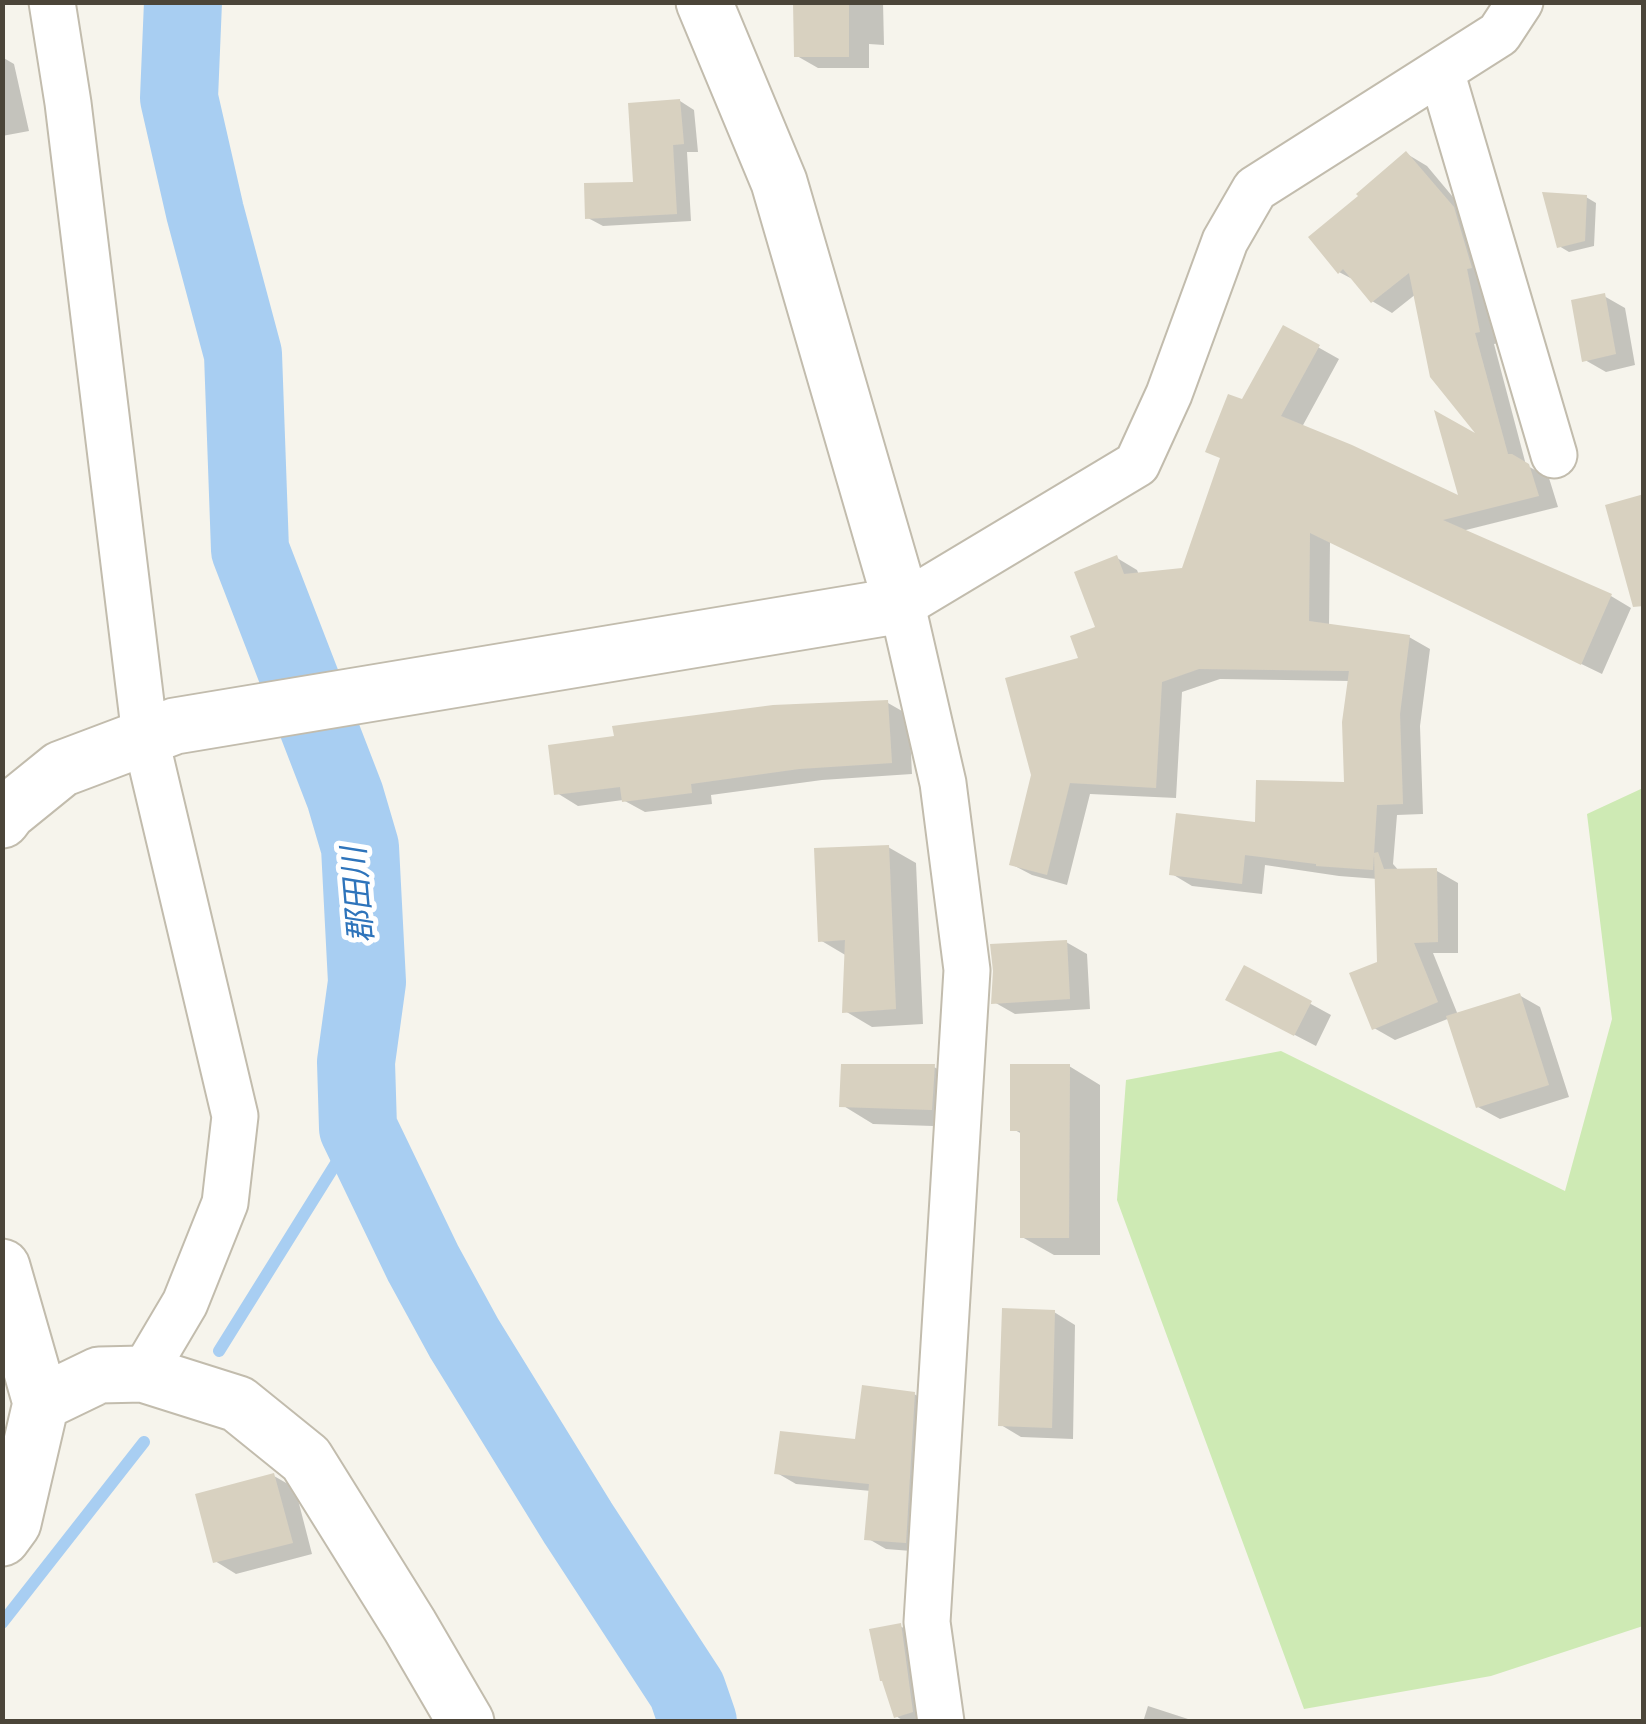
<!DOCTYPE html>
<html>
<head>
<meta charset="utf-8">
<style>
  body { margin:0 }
  #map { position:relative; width:1646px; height:1724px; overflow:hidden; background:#f6f4ec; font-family:"DejaVu Sans",sans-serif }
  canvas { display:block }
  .frame { position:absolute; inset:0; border:5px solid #4b4539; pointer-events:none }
</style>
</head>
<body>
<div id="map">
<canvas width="1646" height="1724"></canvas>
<div class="frame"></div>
</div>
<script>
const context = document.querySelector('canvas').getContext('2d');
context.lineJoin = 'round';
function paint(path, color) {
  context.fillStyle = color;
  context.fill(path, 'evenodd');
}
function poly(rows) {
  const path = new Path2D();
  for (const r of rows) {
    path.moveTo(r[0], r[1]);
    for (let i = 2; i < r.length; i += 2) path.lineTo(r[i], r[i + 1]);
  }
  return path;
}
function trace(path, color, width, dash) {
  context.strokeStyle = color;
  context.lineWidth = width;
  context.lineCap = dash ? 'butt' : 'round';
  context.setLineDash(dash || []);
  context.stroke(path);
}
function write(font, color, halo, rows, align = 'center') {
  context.font = font + ' "DejaVu Sans","Noto Sans JP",sans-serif';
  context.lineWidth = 10;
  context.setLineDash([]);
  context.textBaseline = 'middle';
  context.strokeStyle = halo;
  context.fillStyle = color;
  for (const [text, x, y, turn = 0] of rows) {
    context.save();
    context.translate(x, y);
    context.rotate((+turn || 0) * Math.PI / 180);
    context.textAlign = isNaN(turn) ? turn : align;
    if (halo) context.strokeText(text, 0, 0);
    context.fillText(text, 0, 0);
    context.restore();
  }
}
const green = poly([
  [1643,788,1643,1626,1491,1676,1304,1709,1117,1200,1126,1080,1281,1051,1565,1191,1612,1019,1587,814]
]);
const shadow = poly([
  [796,2,883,2,884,45,869,44,869,68,818,68,797,56],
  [2,57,14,64,29,131,2,136],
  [680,101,694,110,698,152,687,152,691,221,603,226,588,218,636,184],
  [1407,154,1427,166,1473,221,1499,343,1494,344,1526,465,1549,478,1558,507,1462,531,1611,596,1631,608,1602,674,1330,542,1329,626,1409,637,1430,649,1420,726,1423,814,1397,815,1393,864,1400,872,1437,871,1458,883,1458,953,1433,953,1458,1015,1519,995,1540,1007,1569,1097,1500,1119,1478,1107,1450,1018,1395,1040,1374,1028,1379,963,1378,879,1339,876,1265,865,1262,894,1192,886,1172,874,1258,825,1347,784,1350,681,1220,679,1182,692,1176,798,1090,794,1067,885,1032,875,1011,864,1082,660,1098,628,1117,558,1137,570,1139,575,1184,570,1243,402,1284,328,1339,359,1302,427,1461,499,1485,441,1416,294,1392,313,1372,301,1356,281,1339,272],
  [1586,197,1596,203,1594,246,1569,252,1559,246],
  [1604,296,1625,308,1635,365,1606,372,1585,360],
  [888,703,909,715,912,774,822,780,711,795,712,804,645,812,623,800,578,806,557,793],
  [888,847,916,863,923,1024,872,1027,845,1011,847,956,820,940],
  [1066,942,1087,954,1090,1009,1015,1014,994,1002],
  [1245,968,1331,1015,1316,1046,1249,1011],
  [1069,1066,1100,1085,1100,1255,1054,1255,1022,1237,1022,1134,1013,1129],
  [934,1067,966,1085,963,1127,873,1124,842,1105],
  [1054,1312,1075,1325,1073,1439,1021,1437,1001,1425],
  [914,1394,933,1405,924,1552,886,1549,867,1538,871,1491,796,1484,777,1473,857,1442],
  [274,1476,295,1488,312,1554,236,1574,215,1561],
  [900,1626,918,1636,930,1721,905,1722,896,1716],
  [1148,1706,1188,1719,1193,1722,1143,1722]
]);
const stream = poly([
  [219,1351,358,1128],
  [2,1623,144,1442]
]);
const river = poly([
  [183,2,179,98,205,212,243,354,250,550,345,796,360,847,367,982,356,1062,358,1128,423,1263,464,1338,578,1523,687,1690,698,1722]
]);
const building = poly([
  [793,2,849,2,849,57,794,57],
  [680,99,684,144,673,145,677,214,585,219,584,183,633,182,628,103],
  [1406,151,1454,207,1472,268,1467,269,1480,332,1475,333,1508,454,1512,454,1529,464,1539,496,1443,520,1612,594,1581,665,1310,533,1309,621,1410,635,1400,714,1403,804,1377,805,1373,870,1316,866,1316,864,1245,855,1242,884,1169,875,1176,813,1255,822,1256,780,1344,782,1342,722,1349,671,1199,669,1162,682,1156,788,1070,783,1047,875,1009,865,1031,775,1005,678,1078,658,1070,636,1095,627,1074,572,1117,555,1124,574,1182,568,1220,458,1205,452,1228,394,1242,399,1283,325,1320,345,1281,416,1352,445,1458,495,1434,410,1475,433,1430,377,1409,273,1371,303,1343,269,1338,274,1308,237,1358,196,1356,194],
  [1542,192,1587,195,1585,241,1557,248],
  [1605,293,1616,354,1582,362,1571,300],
  [1644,494,1644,606,1633,607,1605,505],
  [888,700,892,763,799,769,691,784,692,793,622,802,620,787,554,795,548,745,614,736,612,726,773,705],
  [889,845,896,1009,842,1013,845,940,818,942,814,848],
  [1378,852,1384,869,1437,868,1438,942,1414,943,1438,1002,1372,1030,1349,973,1377,962,1374,853],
  [1067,940,1070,999,991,1004,993,971,990,944],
  [1244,965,1312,1001,1294,1036,1225,1000],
  [1520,993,1549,1085,1476,1108,1446,1016],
  [841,1064,935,1064,932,1110,839,1107],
  [1010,1064,1070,1064,1069,1238,1020,1238,1020,1131,1010,1131],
  [1002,1308,1055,1310,1052,1428,998,1426],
  [862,1385,915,1392,906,1543,864,1540,869,1484,774,1474,780,1431,855,1439],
  [274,1473,293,1543,213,1563,195,1494],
  [901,1623,913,1712,894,1718,882,1681,880,1681,869,1629]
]);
const minor = poly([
  [52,2,68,103,145,736,235,1116,225,1203,185,1303,143,1374],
  [1441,71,1554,455],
  [941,1722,927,1622,967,970,943,783,902,605,1137,464,1169,394,1225,241,1255,189,1499,34,1520,2]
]);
const tertiary = poly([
  [2,820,8,812,61,769,175,726,902,605,779,182,704,2],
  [2,1267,41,1403,13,1523,2,1538],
  [41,1403,99,1375,143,1374,238,1404,306,1459,410,1626,466,1722]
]);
const waterNames = [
  ["郡田川",360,895,-95]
];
paint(green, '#ceeab4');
paint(shadow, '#0003');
trace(stream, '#a8cef2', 12);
trace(river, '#a8cef2', 78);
paint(building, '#d8d1c0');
trace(minor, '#c2bcad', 49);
trace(tertiary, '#c2bcad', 59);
trace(minor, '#fff', 45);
trace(tertiary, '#fff', 55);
write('italic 32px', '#2e74bb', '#fff', waterNames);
</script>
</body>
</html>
